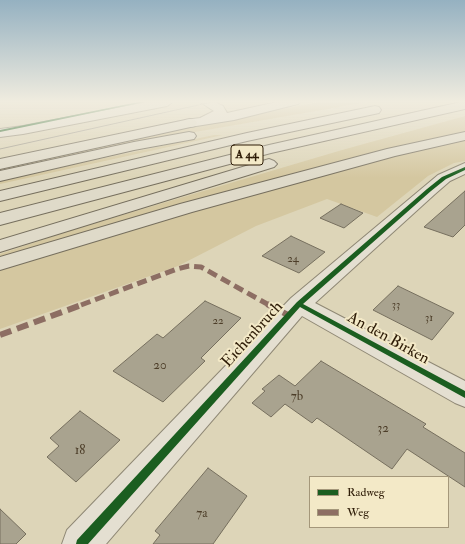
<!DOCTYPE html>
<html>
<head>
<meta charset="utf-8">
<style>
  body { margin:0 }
  #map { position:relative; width:465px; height:544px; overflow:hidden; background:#ddd5b8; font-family:"IM FELL Double Pica",serif }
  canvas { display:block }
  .legend { position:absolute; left:309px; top:476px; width:140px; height:52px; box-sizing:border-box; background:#f3e9c7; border:1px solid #a4977a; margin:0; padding:5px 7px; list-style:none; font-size:12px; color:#2e1c07 }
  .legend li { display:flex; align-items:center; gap:8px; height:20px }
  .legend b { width:20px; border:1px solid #a4977a }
</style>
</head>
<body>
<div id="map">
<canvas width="465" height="544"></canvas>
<ul class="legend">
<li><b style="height:5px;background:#1b5e20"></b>Radweg</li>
<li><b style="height:5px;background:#8d6e63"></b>Weg</li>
</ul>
</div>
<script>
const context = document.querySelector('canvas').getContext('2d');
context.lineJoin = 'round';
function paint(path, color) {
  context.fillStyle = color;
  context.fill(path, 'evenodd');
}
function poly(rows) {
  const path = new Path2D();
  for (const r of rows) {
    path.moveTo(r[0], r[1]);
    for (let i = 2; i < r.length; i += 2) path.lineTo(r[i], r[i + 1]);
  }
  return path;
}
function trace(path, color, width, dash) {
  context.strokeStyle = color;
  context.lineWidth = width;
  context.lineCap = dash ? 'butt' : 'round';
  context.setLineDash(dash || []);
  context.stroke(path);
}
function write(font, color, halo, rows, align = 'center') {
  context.font = font + ' "IM FELL Double Pica",serif';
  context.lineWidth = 4;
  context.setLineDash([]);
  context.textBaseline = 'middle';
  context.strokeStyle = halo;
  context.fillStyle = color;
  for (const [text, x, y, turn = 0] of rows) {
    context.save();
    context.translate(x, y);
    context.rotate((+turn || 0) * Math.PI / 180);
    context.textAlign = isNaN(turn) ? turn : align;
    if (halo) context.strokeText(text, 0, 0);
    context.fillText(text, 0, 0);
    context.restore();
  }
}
const green = poly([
  [318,102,368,102,126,144,0,171,0,168,193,126],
  [465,116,465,161,454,163,428,176,377,217,327,199,256,226,178,266,0,329,0,254,72,230,342,150],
  [214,135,223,135,0,184,0,180]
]);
const building = poly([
  [465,191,465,225,453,237,424,227,465,191],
  [341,204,363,213,344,228,320,218,341,204],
  [291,236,325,252,299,273,262,256,291,236],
  [398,286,454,313,432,340,373,310,398,286],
  [205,301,241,318,201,358,205,361,163,402,113,371,157,334,163,338,205,301],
  [321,361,426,424,423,427,465,453,465,487,407,449,392,469,317,418,312,423,285,404,271,417,252,403,265,391,262,389,279,375,295,386,321,361],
  [80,411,120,440,76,482,47,457,59,446,50,438,80,411],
  [208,468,247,496,213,544,153,544,160,535,155,531,208,468],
  [0,509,26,534,16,544,0,544,0,509]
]);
const minor = poly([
  [147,102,173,102,167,106,23,134,0,137,0,129,23,126,147,102],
  [200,102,215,102,223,106,227,113,277,102,300,102,298,104,234,120,190,127,185,126,183,123,185,120,200,118,214,111,200,102],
  [465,163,465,174,450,181,435,194,315,303,465,381,465,407,455,403,302,316,106,544,62,544,67,530,291,298,438,175,465,163]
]);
const major = poly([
  [190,119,195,120,197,123,195,126,0,169,0,159,190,119],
  [465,132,465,140,395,156,192,212,0,270,0,257,180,204,387,149,465,132]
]);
const highway = poly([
  [461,102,465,102,465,109,271,153,0,225,0,213,269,145,461,102],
  [375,106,379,107,381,110,379,113,247,141,0,201,0,191,247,133,375,106],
  [189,132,194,133,196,136,194,139,134,150,0,181,0,171,134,142,189,132],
  [269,159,274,161,277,164,274,167,0,252,0,240,269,159]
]);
const tram = poly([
  [0,149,212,102]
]);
const quietFar1 = poly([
  [81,305,177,269,189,266,201,267,269,305]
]);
const quiet = poly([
  [267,304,288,315],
  [0,335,84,304]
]);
const cycleway = poly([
  [138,102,145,102,0,132,0,130,138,102],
  [465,167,465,170,446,179,431,191,303,304,465,391,465,398,300,307,88,544,76,544,77,540,297,302,427,189,442,177,465,167]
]);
const numberNames = [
  ["24",293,260],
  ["33",396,306],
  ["31",429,319],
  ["22",218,322]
];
const shields = [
  [247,155,32]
];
const shieldNames = [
  ["A 44",247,155]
];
const nearNumbernames = [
  ["20",160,366],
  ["7b",297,397],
  ["32",383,429],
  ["18",80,451],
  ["7a",202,514]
];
const nearStreetnames = [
  ["Eichenbruch",253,335,-48],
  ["An den Birken",388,339,29]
];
paint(green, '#d4c7a0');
paint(building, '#a9a38f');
trace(building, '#766f5e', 1);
trace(minor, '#8f8875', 2);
trace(major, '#766f5e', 2);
trace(highway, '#766f5e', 2);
paint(minor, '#e4dfd1');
paint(major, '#dfdac9');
paint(highway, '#dfdac9');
trace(tram, '#a19c8f', 1);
trace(quietFar1, '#8d6e63', 5, [10, 5]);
trace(quiet, '#8d6e63', 6, [12, 6]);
paint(cycleway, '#1b5e20');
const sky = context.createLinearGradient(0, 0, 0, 178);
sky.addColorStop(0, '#95b1c1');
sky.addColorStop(0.57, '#f0ecdf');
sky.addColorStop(1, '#f0ecdf00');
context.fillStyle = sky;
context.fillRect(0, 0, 465, 178);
write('11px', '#4d3e29', null, numberNames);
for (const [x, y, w] of shields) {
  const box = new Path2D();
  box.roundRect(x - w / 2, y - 10, w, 20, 3);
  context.fillStyle = '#f3e9c7';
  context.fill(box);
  trace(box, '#2e1c07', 1);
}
write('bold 12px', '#2e1c07', null, shieldNames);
write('13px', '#4d3e29', null, nearNumbernames);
write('16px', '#2e1c07', '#f3e9c7', nearStreetnames);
</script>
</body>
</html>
